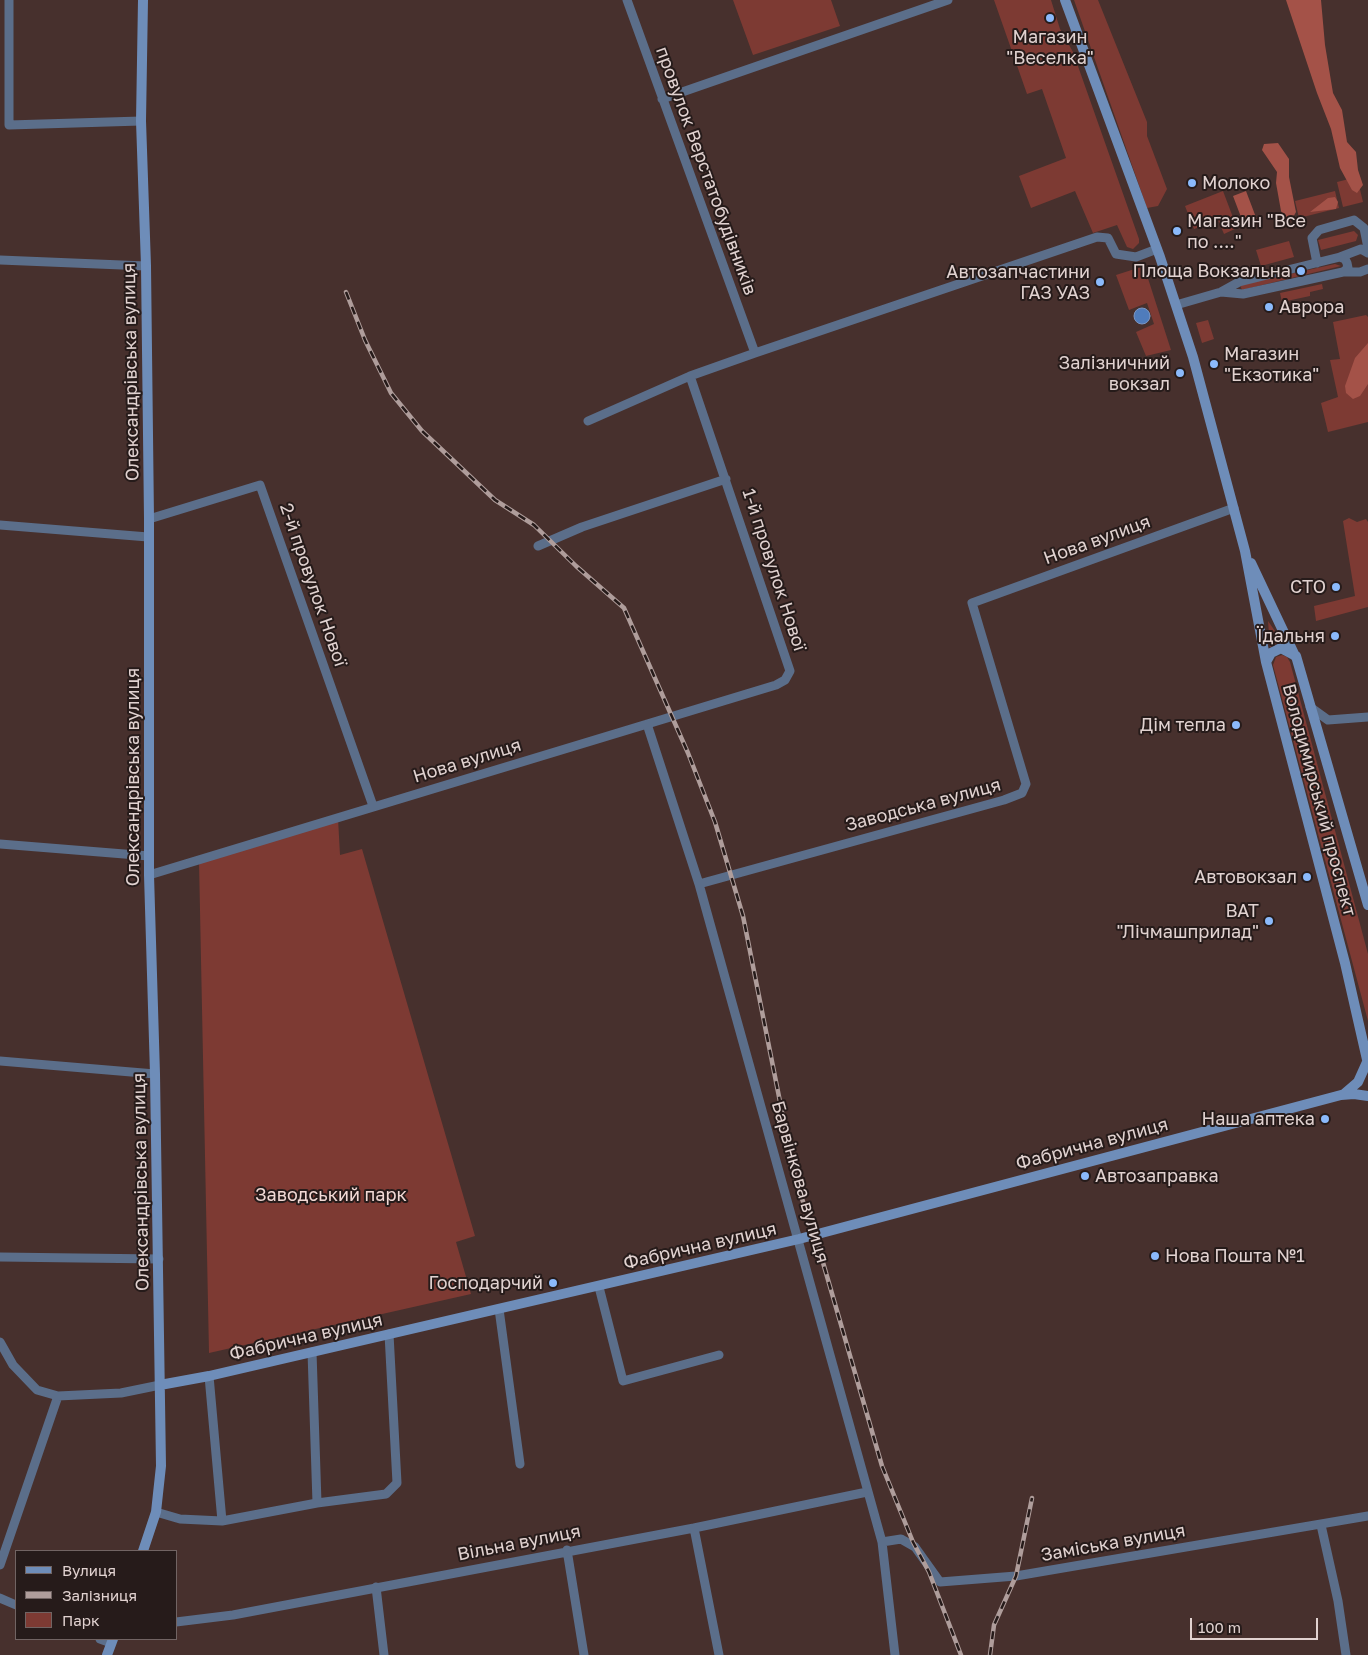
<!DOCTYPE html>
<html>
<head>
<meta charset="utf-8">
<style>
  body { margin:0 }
  #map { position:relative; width:1368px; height:1655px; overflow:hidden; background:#47302d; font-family:"Golos Text",sans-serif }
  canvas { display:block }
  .legend { position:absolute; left:15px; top:1550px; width:162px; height:90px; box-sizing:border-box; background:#261b1a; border:1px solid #716463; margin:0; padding:6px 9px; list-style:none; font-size:15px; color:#e1d2d0 }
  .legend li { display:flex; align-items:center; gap:10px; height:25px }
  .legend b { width:25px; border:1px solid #716463 }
  .scale { position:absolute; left:1190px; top:1618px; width:128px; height:22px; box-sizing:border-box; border:2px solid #e1d2d0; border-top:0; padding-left:6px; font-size:15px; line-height:18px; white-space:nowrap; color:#e1d2d0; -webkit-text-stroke:4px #261b1a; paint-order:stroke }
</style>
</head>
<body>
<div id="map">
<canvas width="1368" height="1655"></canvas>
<ul class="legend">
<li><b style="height:6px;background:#6e8db9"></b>Вулиця</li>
<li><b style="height:6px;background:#af9d9b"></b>Залізниця</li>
<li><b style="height:14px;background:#7d3a33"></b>Парк</li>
</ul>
<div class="scale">100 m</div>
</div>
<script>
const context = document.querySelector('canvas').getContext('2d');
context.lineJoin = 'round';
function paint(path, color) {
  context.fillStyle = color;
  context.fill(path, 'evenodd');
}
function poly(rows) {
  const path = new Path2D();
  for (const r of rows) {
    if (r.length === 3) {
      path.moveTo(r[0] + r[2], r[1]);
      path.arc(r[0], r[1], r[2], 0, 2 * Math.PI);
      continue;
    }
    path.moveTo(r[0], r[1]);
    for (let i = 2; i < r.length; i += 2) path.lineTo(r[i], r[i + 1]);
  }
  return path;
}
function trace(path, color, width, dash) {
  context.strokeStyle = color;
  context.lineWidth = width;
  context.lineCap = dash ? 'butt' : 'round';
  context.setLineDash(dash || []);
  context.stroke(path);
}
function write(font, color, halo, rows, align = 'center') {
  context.font = font + ' "Golos Text",sans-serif';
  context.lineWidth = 4;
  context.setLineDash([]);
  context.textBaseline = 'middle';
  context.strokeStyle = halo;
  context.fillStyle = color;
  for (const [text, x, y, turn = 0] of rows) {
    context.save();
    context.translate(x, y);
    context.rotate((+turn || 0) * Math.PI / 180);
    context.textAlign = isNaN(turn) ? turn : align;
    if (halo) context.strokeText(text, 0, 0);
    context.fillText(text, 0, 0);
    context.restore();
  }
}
const green = poly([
  [733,0,831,0,840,26,753,55],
  [994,0,1051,0,1060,29,1073,52,1139,239,1139,243,1133,249,1127,247,1117,225,1093,233,1075,191,1031,208,1019,176,1066,158,1042,89,1027,94],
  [1074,0,1098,0,1147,122,1147,136,1167,189,1158,206,1147,208],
  [1357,177,1363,202,1343,207,1337,182],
  [1223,191,1237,228,1224,234,1218,220,1194,229,1185,206],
  [1335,191,1339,208,1299,218,1295,201],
  [1354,231,1358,235,1356,241,1321,250,1318,240],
  [1289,241,1294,257,1261,266,1256,250],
  [1335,264,1341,266,1242,290,1240,285],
  [1144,266,1171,350,1146,356,1136,332,1154,324,1147,303,1129,310,1116,275],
  [1322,284,1323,289,1310,292,1310,296,1282,302,1280,293],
  [1366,315,1368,317,1368,422,1328,432,1321,403,1338,397,1330,360,1340,359,1333,322],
  [1208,320,1214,339,1202,343,1196,323],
  [1349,518,1357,522,1366,519,1368,522,1368,607,1316,621,1314,606,1355,596,1343,521],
  [1268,621,1284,644,1277,643,1270,647],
  [1282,655,1287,657,1290,662,1368,954,1368,1021,1273,665,1276,657],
  [338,818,340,855,362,849,475,1236,456,1242,471,1294,209,1353,199,861]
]);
const forest = poly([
  [1286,0,1321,0,1325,45,1333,93,1342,110,1347,142,1356,152,1358,170,1363,185,1357,193,1352,190,1340,168,1331,129,1317,93],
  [1278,143,1289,159,1289,177,1296,212,1291,221,1285,219,1281,211,1276,183,1277,172,1262,150,1264,144],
  [1246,191,1257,220,1244,225,1233,196],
  [1335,197,1338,202,1336,209,1310,212,1328,198],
  [1368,343,1368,384,1360,396,1353,399,1346,393,1345,386,1355,358]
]);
const water = poly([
  [1142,316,8]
]);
const street = poly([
  [9,0,9,125,141,121],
  [627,0,755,353],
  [662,99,948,0],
  [1340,257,1361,249,1368,253],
  [0,260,146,266],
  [1317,263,1312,238,1319,230,1354,220,1364,228,1368,248],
  [1343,272,1360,272,1368,269],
  [1176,305,1221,292,1239,282,1340,257,1345,259,1347,263,1348,268,1343,272,1243,294,1221,292],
  [588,421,690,376,755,353,1097,237,1108,238,1116,254,1136,257,1157,249],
  [149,519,260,485,373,806],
  [0,525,148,537],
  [538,546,582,527,726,479],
  [1310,707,1328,720,1368,717],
  [647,724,699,884,882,1542,895,1655],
  [0,844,149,856],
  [149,875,776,685,785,680,790,671,690,376],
  [699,884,1004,800,1022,793,1026,784,972,603,1234,508],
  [0,1061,155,1074],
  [0,1257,159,1259],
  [599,1287,623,1381,719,1355],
  [499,1309,520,1464],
  [0,1342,13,1365,37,1390,58,1396,0,1565],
  [312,1352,317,1503],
  [209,1376,222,1521],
  [58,1396,121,1393,160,1385],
  [156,1512,180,1519,222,1521,317,1503,386,1494,397,1483,389,1334],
  [1321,1525,1338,1601,1346,1655],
  [694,1528,719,1655],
  [882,1542,901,1539,915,1547,940,1582,1016,1576,1368,1516],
  [567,1550,584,1655],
  [376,1587,384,1655],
  [0,1598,16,1605],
  [176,1622,233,1615,694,1528,867,1492],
  [100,1639,111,1643]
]);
const secondary = poly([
  [1065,0,1160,257,1193,357,1245,551,1266,662,1345,963,1368,1064],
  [1251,563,1295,656],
  [1266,662,1271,653,1281,648,1296,656,1368,905],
  [1344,1094,1358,1082,1367,1062],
  [160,1385,209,1376,799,1239,1341,1095,1354,1094,1368,1096],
  [143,1551,156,1512,161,1466,155,1074,149,875,149,519,146,266,141,121,143,0],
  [107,1655,113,1639]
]);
const rail = poly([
  [346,292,365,340,391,393,422,431,495,500,534,525,576,566,624,608,688,753,715,822,743,916,796,1182,815,1235,882,1466,913,1542,929,1572,961,1655],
  [990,1655,994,1625,1016,1576,1032,1498]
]);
const markers = [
  [1050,18,5,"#8bbafc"],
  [1192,183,5,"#8bbafc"],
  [1177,231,5,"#8bbafc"],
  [1301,271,5,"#8bbafc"],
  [1100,282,5,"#8bbafc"],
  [1269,307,5,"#8bbafc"],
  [1214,364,5,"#8bbafc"],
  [1180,373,5,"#8bbafc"],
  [1336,587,5,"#8bbafc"],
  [1335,636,5,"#8bbafc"],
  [1236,725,5,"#8bbafc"],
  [1307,877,5,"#8bbafc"],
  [1269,921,5,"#8bbafc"],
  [1325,1119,5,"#8bbafc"],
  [1085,1176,5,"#8bbafc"],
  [1155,1256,5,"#8bbafc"],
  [553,1283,5,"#8bbafc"]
];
const poiNames = [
  ["Магазин",1050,37,"center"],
  ["\"Веселка\"",1050,58,"center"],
  ["Молоко",1202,183,"left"],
  ["Магазин \"Все",1187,221,"left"],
  ["по ....\"",1187,242,"left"],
  ["Площа Вокзальна",1291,271],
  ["Автозапчастини",1090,272],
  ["ГАЗ УАЗ",1090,293],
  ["Аврора",1279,307,"left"],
  ["Магазин",1224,354,"left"],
  ["\"Екзотика\"",1224,375,"left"],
  ["Залізничний",1170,363],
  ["вокзал",1170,384],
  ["СТО",1326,587],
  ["Їдальня",1325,636],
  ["Дім тепла",1226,725],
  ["Автовокзал",1297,877],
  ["ВАТ",1259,911],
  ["\"Лічмашприлад\"",1259,932],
  ["Наша аптека",1315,1119],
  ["Автозаправка",1095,1176,"left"],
  ["Нова Пошта №1",1165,1256,"left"],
  ["Господарчий",543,1283]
];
const streetNames = [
  ["провулок Верстатобудівників",706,171,70],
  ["Олександрівська вулиця",131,372,-91],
  ["Нова вулиця",1097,540,-20],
  ["1-й провулок Нової",774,570,72],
  ["2-й провулок Нової",313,585,71],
  ["Нова вулиця",467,761,-17],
  ["Олександрівська вулиця",133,777,-90],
  ["Володимирський проспект",1319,800,75],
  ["Заводська вулиця",923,805,-15],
  ["Фабрична вулиця",1092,1144,-15],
  ["Олександрівська вулиця",141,1182,-91],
  ["Барвінкова вулиця",800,1182,74],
  ["Фабрична вулиця",700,1246,-13],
  ["Фабрична вулиця",306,1337,-13],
  ["Вільна вулиця",519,1543,-11],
  ["Заміська вулиця",1113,1543,-10]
];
const parkNames = [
  ["Заводський парк",331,1195]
];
paint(green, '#7d3a33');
paint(forest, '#a45248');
paint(water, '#4f7cbc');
trace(water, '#7b96c2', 1);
trace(street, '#5b6e8a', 9);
trace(secondary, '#6e8db9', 10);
trace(rail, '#af9d9b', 4.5);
trace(rail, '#261b1a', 2.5, [8]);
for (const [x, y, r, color] of markers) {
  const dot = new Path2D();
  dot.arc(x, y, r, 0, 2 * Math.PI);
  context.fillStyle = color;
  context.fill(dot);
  trace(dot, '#261b1a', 2);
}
write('18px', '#e1d2d0', '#261b1a', poiNames, 'right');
write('18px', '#e1d2d0', '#261b1a', streetNames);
write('18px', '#f2d9d5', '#261b1a', parkNames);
</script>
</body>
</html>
